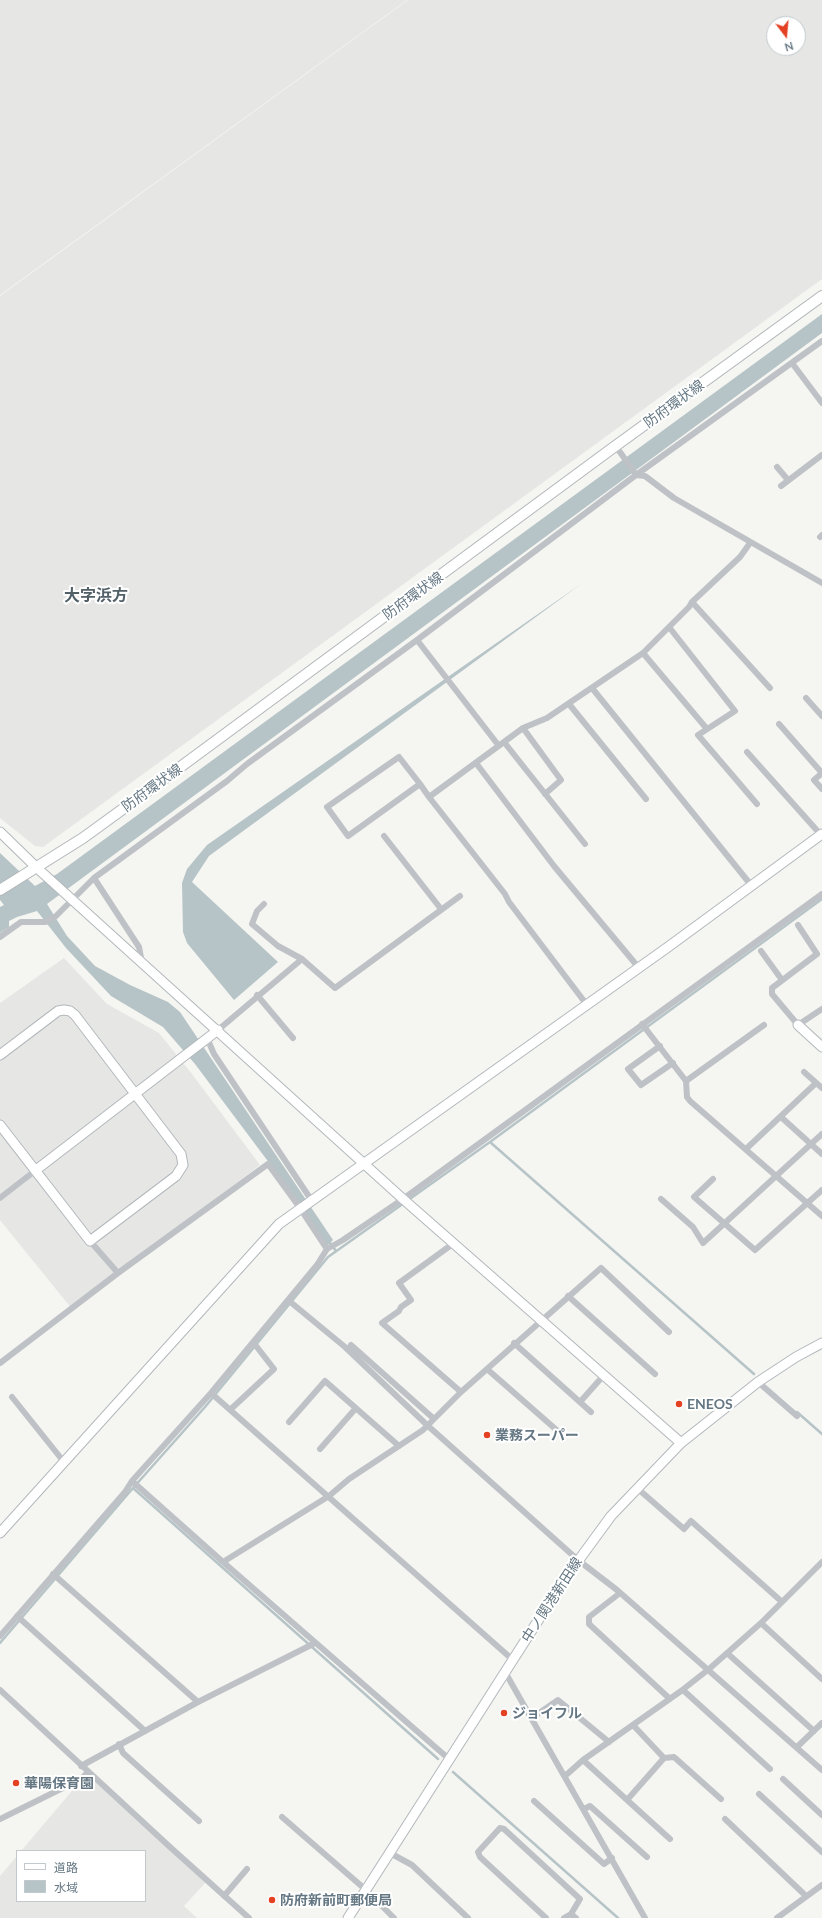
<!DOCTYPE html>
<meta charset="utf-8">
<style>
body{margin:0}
#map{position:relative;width:822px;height:1918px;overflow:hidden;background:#f5f5f1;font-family:Lato,"Noto Sans JP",sans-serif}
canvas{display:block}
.legend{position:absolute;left:16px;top:1850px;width:130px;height:52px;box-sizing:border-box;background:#fff;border:1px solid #c1c9cd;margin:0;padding:5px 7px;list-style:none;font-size:12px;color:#647783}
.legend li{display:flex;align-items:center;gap:8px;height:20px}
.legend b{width:20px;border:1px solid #c1c9cd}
.north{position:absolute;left:766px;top:16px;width:40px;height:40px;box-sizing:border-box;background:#fff;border:1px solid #c1c9cd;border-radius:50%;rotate:164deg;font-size:11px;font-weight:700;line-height:16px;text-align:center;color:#647783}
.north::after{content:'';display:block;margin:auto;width:14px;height:18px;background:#e44022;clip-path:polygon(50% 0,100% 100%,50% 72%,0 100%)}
</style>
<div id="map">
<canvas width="822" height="1918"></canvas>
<ul class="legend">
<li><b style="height:5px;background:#fff"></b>道路</li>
<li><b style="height:11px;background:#b6c4c7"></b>水域</li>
</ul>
<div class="north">N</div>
</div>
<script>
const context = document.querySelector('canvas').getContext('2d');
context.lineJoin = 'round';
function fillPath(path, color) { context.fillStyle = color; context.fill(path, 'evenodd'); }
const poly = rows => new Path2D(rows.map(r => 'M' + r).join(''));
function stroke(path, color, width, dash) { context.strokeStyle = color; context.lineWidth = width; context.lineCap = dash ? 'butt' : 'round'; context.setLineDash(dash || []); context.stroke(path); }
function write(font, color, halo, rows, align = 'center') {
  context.font = font + ' Lato,"Noto Sans JP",sans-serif'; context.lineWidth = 4; context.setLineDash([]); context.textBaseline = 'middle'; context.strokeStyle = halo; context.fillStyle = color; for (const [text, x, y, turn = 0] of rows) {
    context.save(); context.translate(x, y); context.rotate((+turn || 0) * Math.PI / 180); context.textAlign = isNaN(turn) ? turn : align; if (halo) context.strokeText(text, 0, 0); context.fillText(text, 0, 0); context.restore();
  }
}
const built = poly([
 [0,0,407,0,0,295],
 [408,0,822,0,822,279,43,847,35,846,0,818,0,296],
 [774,24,798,24,798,48,774,48],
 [64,958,107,1004,159,1033,192,1074,260,1165,72,1309,0,1220,0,1003],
 [88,1772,207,1881,184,1906,197,1918,0,1918,0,1876,17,1856,17,1901,145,1901,145,1851,21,1851]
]);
const water = poly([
 [822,314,822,333,47,904,67,936,95,966,130,985,168,1002,180,1012,333,1240,327,1246,267,1160,195,1064,163,1027,111,996,66,948,37,911,17,917,9,921,9,927,0,933,0,907,4,905,0,900,0,853,35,886,57,874],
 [581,584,209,856,192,882,278,962,234,1000,187,943,183,932,182,883,187,869,207,845]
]);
const stream = poly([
 [490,1142,754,1374],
 [330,1243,336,1251],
 [797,1412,822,1434],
 [133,1488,438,1759],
 [0,1643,133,1488,205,1407,328,1257,490,1142,822,899],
 [453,1772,618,1918]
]);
const street = poly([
 [792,363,822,403],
 [614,447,620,452,636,475,645,476,674,498,822,583],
 [777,467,788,480],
 [781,486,822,455],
 [820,537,822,535],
 [692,602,770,688],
 [669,627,735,711,698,735,757,804],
 [417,640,499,746],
 [643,653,707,729],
 [592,688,751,885],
 [806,698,822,716],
 [569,704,646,799],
 [779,724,822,773,814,780,822,789],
 [523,728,561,780,545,794],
 [504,742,585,844],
 [747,752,821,835],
 [476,763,554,866,639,968],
 [420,784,348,836,327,807,399,757,420,784,429,797,505,894,509,902,587,1005],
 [429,797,523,728,547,718,643,653,689,607,692,602,740,557,750,543],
 [384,836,441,909],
 [94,878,139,947,142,963],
 [264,904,257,911,252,924,278,946,302,959,335,988,460,896],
 [798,925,817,954,772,988,772,994,798,1025,822,1009],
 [0,937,21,922,46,922,56,916,94,878,227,781,247,764,417,640,636,475,822,341],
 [761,951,782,980],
 [257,995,293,1038],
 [642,1024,686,1081,687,1097,690,1101,822,1216],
 [218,1030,302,959],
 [207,1038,214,1054,312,1201],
 [660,1046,628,1069,641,1085,673,1063],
 [804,1072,822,1088],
 [686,1081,764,1025],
 [781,1117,822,1154],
 [746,1149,816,1083],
 [713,1179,694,1197,755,1250,822,1190],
 [0,1198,36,1170],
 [661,1199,693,1227,703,1243,822,1134],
 [90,1241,118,1273],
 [454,1243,399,1283,411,1300,401,1307,399,1311,382,1323,461,1392],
 [568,1296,655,1374],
 [288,1300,345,1347,427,1425,578,1560,617,1590,822,1770],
 [514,1343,591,1412],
 [351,1345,433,1418],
 [0,1363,118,1273,268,1164,300,1208,327,1249],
 [487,1369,560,1433],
 [758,1382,797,1416],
 [211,1393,513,1660],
 [12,1397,64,1462],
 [580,1402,604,1375],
 [231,1409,274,1369,253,1342],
 [289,1422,325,1381,399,1446],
 [320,1449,356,1408],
 [132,1481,223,1562,449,1759],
 [637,1488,684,1529,691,1521,781,1601],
 [223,1562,329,1496,349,1479,423,1430,461,1392,601,1268,669,1332],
 [53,1574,198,1702],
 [620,1593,589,1617,589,1624,670,1699],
 [17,1616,144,1730],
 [761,1623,822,1679],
 [0,1636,125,1492,132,1481,211,1393,317,1265,327,1249,343,1240,403,1199,822,894],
 [727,1653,814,1731],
 [505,1672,645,1918],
 [0,1690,170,1847,249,1918],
 [683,1690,770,1769],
 [532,1718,558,1700,609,1742],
 [633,1725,664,1758,674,1757,721,1799],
 [119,1744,123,1753,199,1821],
 [797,1747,822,1723],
 [583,1760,670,1839],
 [81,1766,198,1702,315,1643],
 [565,1776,583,1760,681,1691,709,1669,761,1623,822,1562],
 [783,1779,822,1815],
 [759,1794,822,1852],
 [627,1800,664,1758],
 [534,1801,604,1864,612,1858],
 [584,1809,590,1806,647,1857],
 [282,1817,366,1890,394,1918],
 [0,1819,81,1779,88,1772],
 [725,1819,806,1896],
 [390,1853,412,1865,468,1918],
 [224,1896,247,1869],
 [546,1918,480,1857,478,1852,500,1828,504,1829,580,1899,571,1914],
 [564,1918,571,1914,576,1918],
 [777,1918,822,1885]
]);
const secondary = poly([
 [0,832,36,867,403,1199,681,1443],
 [798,1025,822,1047],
 [0,1055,58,1011,64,1010,70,1011,75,1015,181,1154,183,1165,176,1176,90,1241,0,1125],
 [36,1170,218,1030],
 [0,1533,279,1224,668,947,822,834],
 [348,1918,562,1583,611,1516,681,1443,758,1382,796,1357,822,1343]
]);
const primary = poly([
 [0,890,83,838,160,782,614,447,822,296]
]);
const markers = [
 [679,1404,4,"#e44022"],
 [487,1435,4,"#e44022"],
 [504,1713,4,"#e44022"],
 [16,1783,4,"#e44022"],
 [272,1900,4,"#e44022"]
];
const streetNames = [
 ["防府環状線",674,404,-36],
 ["防府環状線",413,596,-36],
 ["防府環状線",152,788,-36],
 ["中ノ関港新田線",552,1600,-57]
];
const poiNames = [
 ["ENEOS",687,1404],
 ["業務スーパー",495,1435],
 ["ジョイフル",512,1713],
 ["華陽保育園",24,1783],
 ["防府新前町郵便局",280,1900]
];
const quarterNames = [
 ["大字浜方",96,596]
];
fillPath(built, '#e6e6e5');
fillPath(water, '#b6c4c7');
stroke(stream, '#b6c4c7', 2.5);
stroke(secondary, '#b2b8bc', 11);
stroke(primary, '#b1b6ba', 12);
stroke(street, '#bec2c6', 6);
stroke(secondary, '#fff', 9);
stroke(primary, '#fff', 10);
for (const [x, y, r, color] of markers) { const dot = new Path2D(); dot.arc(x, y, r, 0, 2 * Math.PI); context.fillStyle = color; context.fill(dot); stroke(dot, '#fff', 1.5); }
write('14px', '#647783', '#fff', streetNames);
write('bold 14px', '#647783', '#fff', poiNames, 'left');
write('bold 16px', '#526068', '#fff', quarterNames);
</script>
